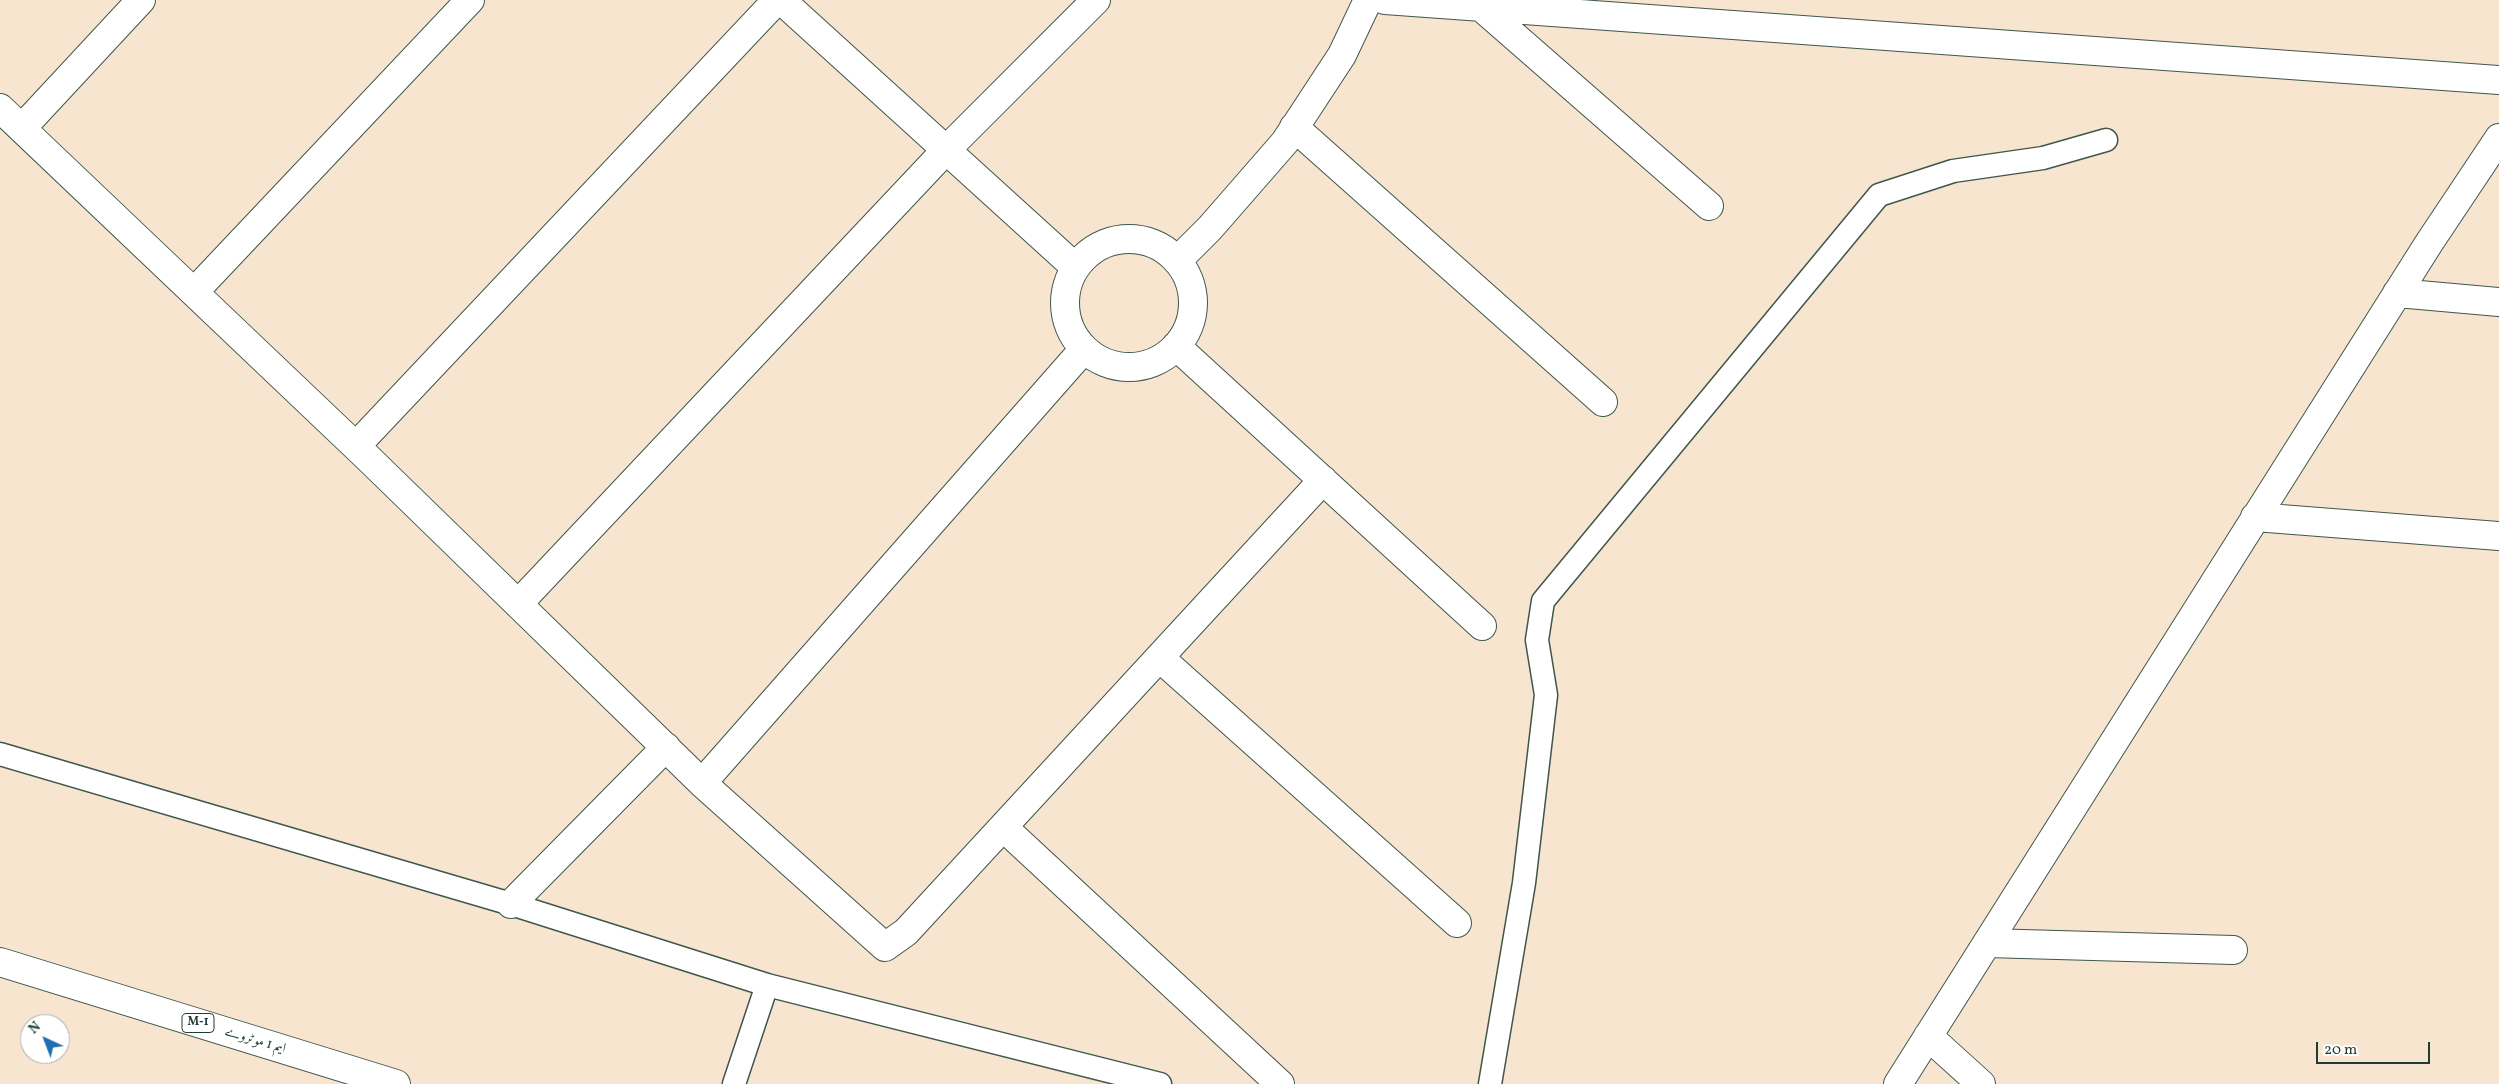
<!DOCTYPE html>
<meta charset="utf-8">
<style>
body{margin:0}
#map{position:relative;width:2499px;height:1084px;overflow:hidden;background:#f7e5cf;font-family:Vollkorn,serif}
canvas{display:block}
.north{position:absolute;left:20px;top:1014px;width:50px;height:50px;box-sizing:border-box;background:#fff;border:1px solid #a5b1ae;border-radius:50%;rotate:317deg;font-size:14px;font-weight:700;line-height:20px;text-align:center;color:#1f3d34}
.north::after{content:'';display:block;margin:auto;width:18px;height:22px;background:#1f6fb2;clip-path:polygon(50% 0,100% 100%,50% 72%,0 100%)}
.scale{position:absolute;left:2316px;top:1042px;width:114px;height:22px;box-sizing:border-box;border:2px solid #1f3d34;border-top:0;padding-left:6px;font-size:15px;line-height:18px;white-space:nowrap;color:#1f3d34;-webkit-text-stroke:4px #fff;paint-order:stroke}
</style>
<div id="map">
<canvas width="2499" height="1084"></canvas>
<div class="north">N</div>
<div class="scale">20 m</div>
</div>
<script>
const context = document.querySelector('canvas').getContext('2d');
context.lineJoin = 'round';
const poly = rows => new Path2D(rows.map(r => 'M' + r).join(''));
function stroke(path, color, width, dash) { context.strokeStyle = color; context.lineWidth = width; context.lineCap = dash ? 'butt' : 'round'; context.setLineDash(dash || []); context.stroke(path); }
function write(font, color, halo, rows, align = 'center') {
  context.font = font + ' Vollkorn,Amiri,serif'; context.lineWidth = 4; context.setLineDash([]); context.textBaseline = 'middle'; context.strokeStyle = halo; context.fillStyle = color; for (const [text, x, y, turn = 0] of rows) {
    context.save(); context.translate(x, y); context.rotate((+turn || 0) * Math.PI / 180); context.textAlign = isNaN(turn) ? turn : align; if (halo) context.strokeText(text, 0, 0); context.fillText(text, 0, 0); context.restore();
  }
}
const lane = poly([
 [0,754,511,904,767,985,1160,1084],
 [734,1084,767,985],
 [1490,1084,1524,883,1546,695,1537,640,1543,601,1879,195,1953,171,2043,158,2106,140]
]);
const street = poly([
 [781,0,1075,267],
 [1385,0,2499,80],
 [1481,7,1709,206],
 [0,108,367,457,702,783,885,947,906,932,1323,480],
 [1294,127,1603,402],
 [22,128,141,0],
 '1065 303a64 64 0 1 1 128 0a64 64 0 1 1-128 0Z',
 [1177,261,1210,228,1285,142,1342,55,1368,0],
 [194,292,470,0],
 [2397,293,2499,302],
 [1176,346,1482,626],
 [356,446,777,0],
 [2255,517,2499,536],
 [518,604,946,150,1096,0],
 [1160,658,1457,923],
 [702,783,1084,349],
 [1003,827,1280,1084],
 [511,904,666,747],
 [1987,943,2233,950],
 [1928,1036,1981,1084],
 [1898,1084,2429,243,2499,138]
]);
const highway = poly([
 [0,962,396,1084]
]);
const shields = [
 [198,1023,32]
];
const shieldNames = [
 ["M-1",198,1023]
];
const streetNames = [
 ["ایم 1 موٹروے",255,1041,17]
];
stroke(lane, '#3f564b', 25);
stroke(street, '#3f564b', 30);
stroke(highway, '#3f564b', 30);
stroke(lane, '#fff', 22);
stroke(street, '#fff', 28);
stroke(highway, '#fff', 28);
for (const [x, y, w] of shields) { const box = new Path2D(); box.roundRect(x - w / 2, y - 9.5, w, 19, 4); context.fillStyle = '#fff'; context.fill(box); stroke(box, '#1f3d34', 1); }
write('bold 12px', '#1f3d34', null, shieldNames);
write('14px', '#1f3d34', '#fff', streetNames);
</script>
